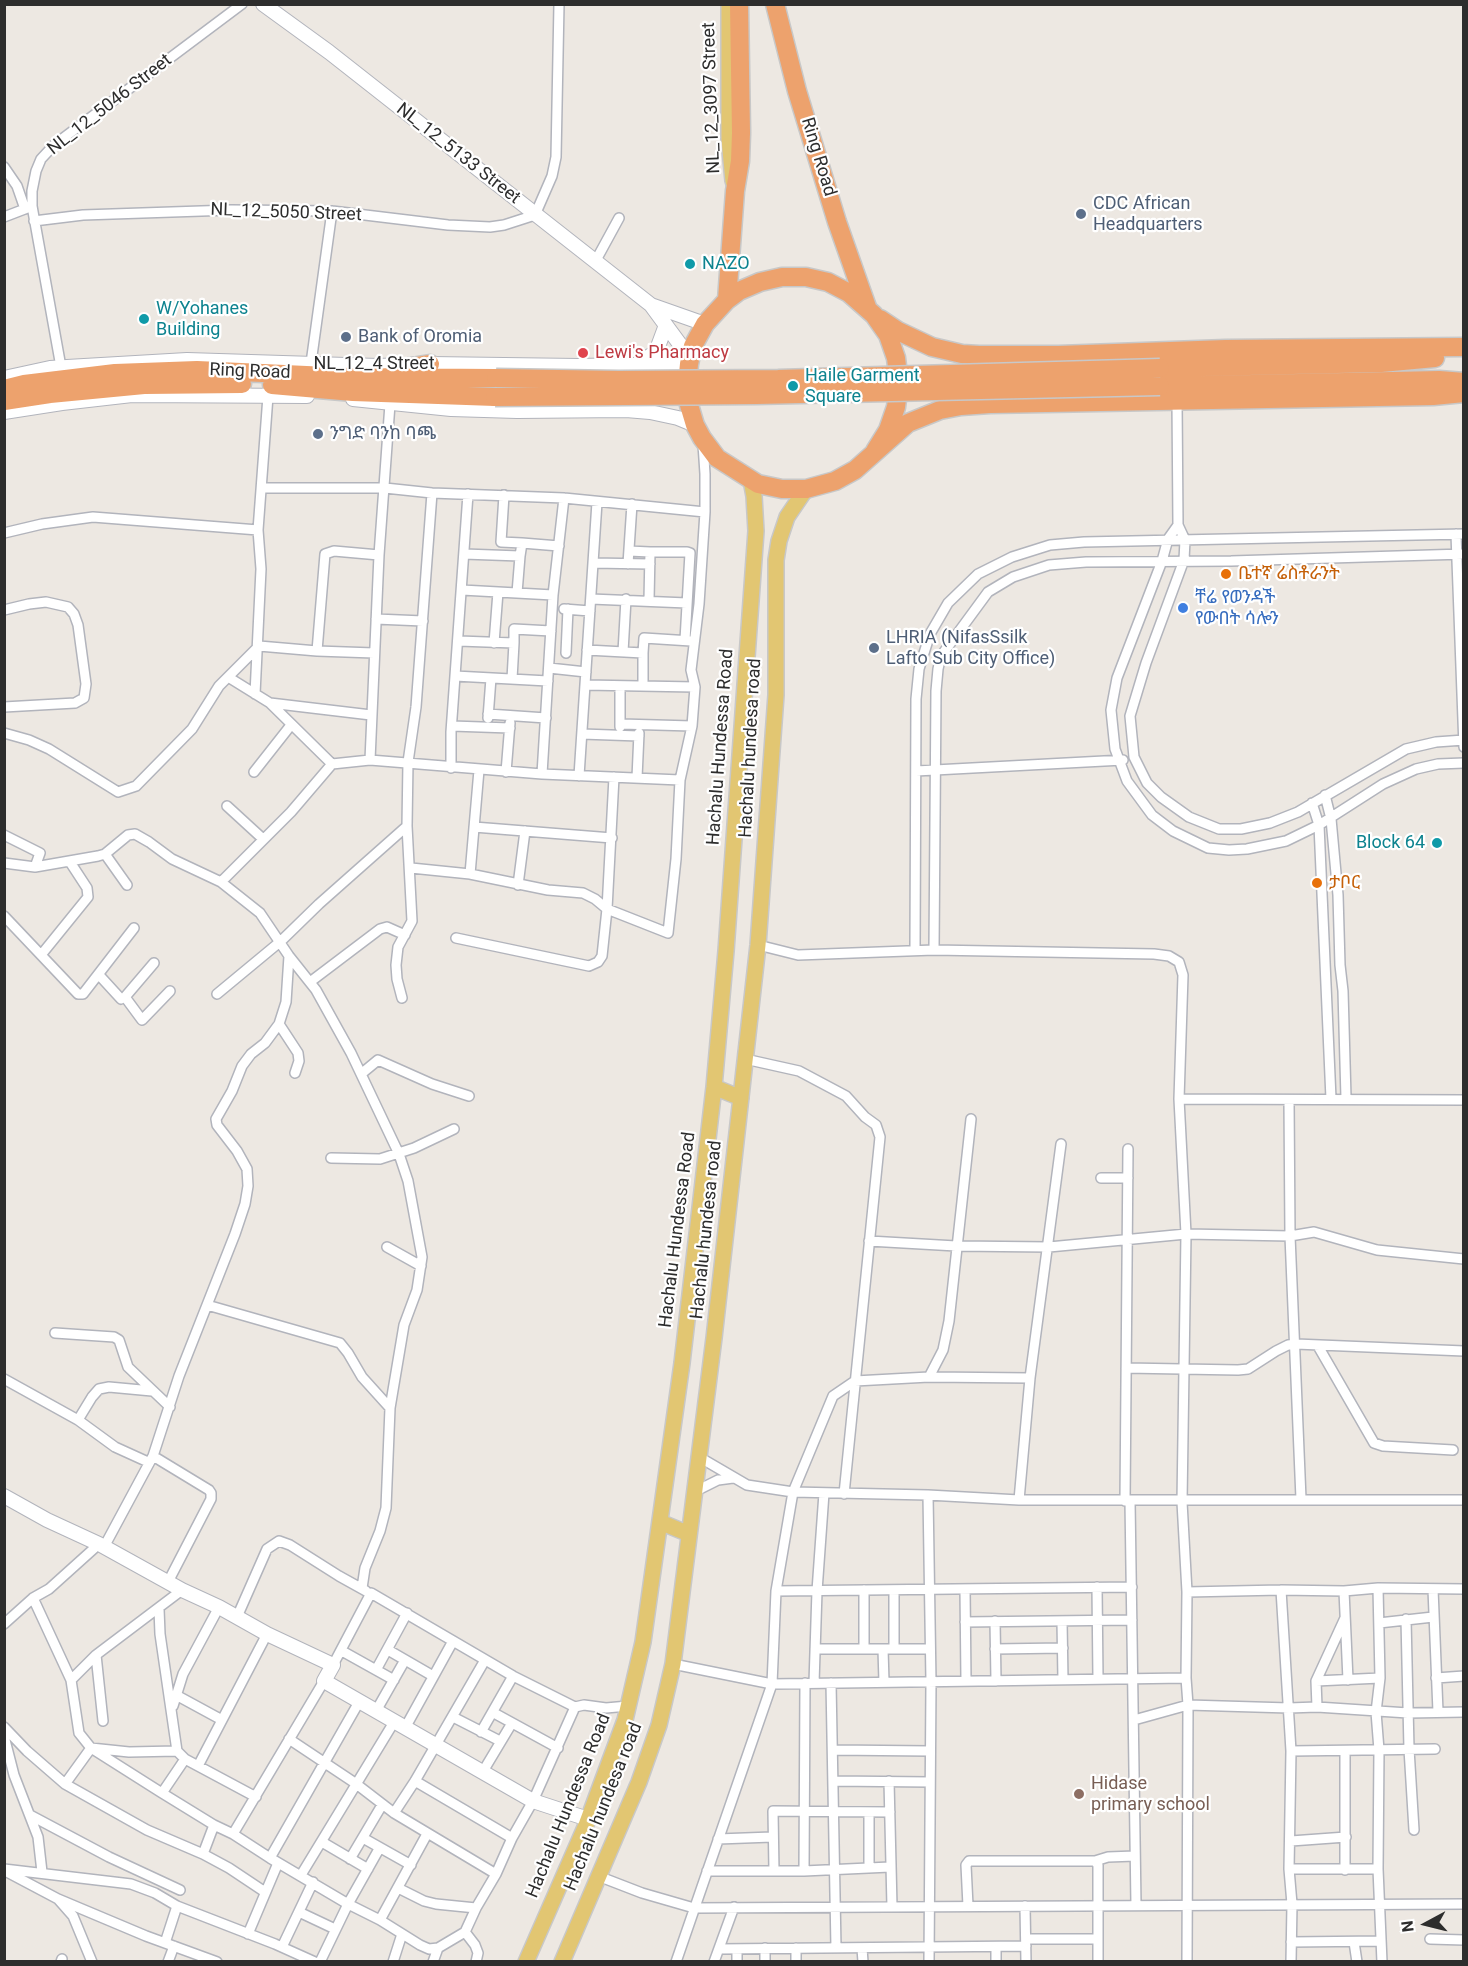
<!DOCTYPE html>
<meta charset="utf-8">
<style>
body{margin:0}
#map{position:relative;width:1468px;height:1966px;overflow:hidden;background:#ede8e2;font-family:Roboto,sans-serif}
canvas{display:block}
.frame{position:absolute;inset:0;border:6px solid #2d2d2d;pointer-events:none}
.north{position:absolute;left:1396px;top:1894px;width:60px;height:60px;-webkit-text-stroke:4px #fff;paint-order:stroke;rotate:263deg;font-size:16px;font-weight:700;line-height:24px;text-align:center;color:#2d2d2d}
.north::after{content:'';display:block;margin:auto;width:21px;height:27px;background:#2d2d2d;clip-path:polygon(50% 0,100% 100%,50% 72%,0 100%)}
</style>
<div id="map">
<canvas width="1468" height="1966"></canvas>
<div class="frame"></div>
<div class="north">N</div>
</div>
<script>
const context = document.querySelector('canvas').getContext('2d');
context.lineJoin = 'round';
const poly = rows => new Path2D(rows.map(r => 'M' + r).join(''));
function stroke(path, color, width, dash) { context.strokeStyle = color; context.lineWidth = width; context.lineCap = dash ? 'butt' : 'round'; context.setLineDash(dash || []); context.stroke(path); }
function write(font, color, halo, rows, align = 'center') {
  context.font = font + ' Roboto,"Noto Sans Ethiopic",sans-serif'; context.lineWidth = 4.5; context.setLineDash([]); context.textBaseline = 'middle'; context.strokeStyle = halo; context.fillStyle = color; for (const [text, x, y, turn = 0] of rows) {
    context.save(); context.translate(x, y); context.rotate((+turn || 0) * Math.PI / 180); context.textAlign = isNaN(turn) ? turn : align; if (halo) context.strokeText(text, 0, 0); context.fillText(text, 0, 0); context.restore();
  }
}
const street = poly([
 [4,167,17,186,25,209],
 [4,217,30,207],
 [34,221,83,215,231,210,332,211,448,225,490,227,504,225,535,215,552,176,556,157,559,4],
 [595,262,619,218],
 [311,363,332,211],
 [61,367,32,206,32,191,36,171,41,159,54,145,242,4],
 [1177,401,1178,525,1185,540,1184,560,1146,663,1130,716,1134,757,1147,783,1161,797,1189,817,1219,829,1241,829,1270,823,1298,812,1406,749,1436,742,1464,740],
 [390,404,379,555,370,760,542,774,680,780],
 [262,488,385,488,432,493,564,498,705,512],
 [504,495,501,542,522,543],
 [1178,525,1168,539,1162,561,1117,678,1111,710,1115,749,1127,781,1152,815,1173,831,1208,848,1229,850,1247,849,1286,841,1319,825,1383,784,1416,769,1438,764,1464,763],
 [4,533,42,524,93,517,258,530,268,396],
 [1456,534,1464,747],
 [629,551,650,552],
 [464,554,520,556,522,543,559,546],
 [593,563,650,564],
 [628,564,632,504],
 [462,590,553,595],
 [517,593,520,556],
 [591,599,687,603],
 [649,600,650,552,687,552,690,553,685,640],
 [564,609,590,611],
 [4,610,29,604,46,602,68,607,74,614,78,625,86,684,84,698,75,703,4,707],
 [376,619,423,621],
 [459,641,514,643,514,629,551,631],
 [494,643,498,592],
 [587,650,643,653,644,638,691,641],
 [317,651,374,653],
 [623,652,626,599],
 [566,653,568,609],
 [549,668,586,672],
 [455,676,548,681],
 [228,677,270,703,332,764,370,760],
 [512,679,514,643],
 [585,685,695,687],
 [643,686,643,653],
 [255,694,261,569,258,530],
 [270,703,371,715],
 [488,714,546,718],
 [488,718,491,678],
 [621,724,692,726],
 [452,726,510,728],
 [620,727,620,686],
 [4,733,29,740,49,749,118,792,136,786,192,729,219,686,259,646,317,651,325,554,334,551,379,555],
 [582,734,639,736],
 [451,768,451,732,468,494],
 [916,771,1123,760],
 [254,772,291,725],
 [506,772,510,723],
 [542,774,553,595,564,498],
 [579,776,597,502],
 [637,778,639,733],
 [1325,795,1331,819,1338,895,1340,965,1343,991,1346,1098],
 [1312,803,1319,825,1331,1099],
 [227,806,263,839],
 [474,827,612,838],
 [4,835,40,853,35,867],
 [105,854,127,885],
 [4,863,35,867,98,856,105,854,128,835,135,834,149,842,172,859,221,882,260,913,289,956,316,990,351,1053,399,1154,408,1181,422,1257,417,1290,404,1325,390,1408,386,1508,380,1531,365,1568,362,1588],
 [411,868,470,874,548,890,583,893,595,899,607,909,668,933,676,859,680,780,692,726,695,687,691,670,699,604,705,512,705,474,703,444],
 [470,874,479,770],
 [221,882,291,812,332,764],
 [518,885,525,831],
 [4,916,78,994,83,994,134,928],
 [456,938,589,966,598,962,602,956,607,909,614,777],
 [758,945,798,955,934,950,1154,954,1169,956,1179,962,1183,975,1179,1099,1186,1234,1182,1502,1187,1592,1186,1678,1188,1705,1187,1962],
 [915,950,916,699,919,669,930,634,948,603,978,574,1012,557,1050,545,1084,542,1464,534],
 [934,950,936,691,938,669,941,656,988,592,1013,577,1049,565,1086,562,1231,561,1464,554],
 [41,955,88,897,87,888,70,862],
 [99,975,121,999,125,997,154,963],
 [310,982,380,929,387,927,405,935],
 [217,994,281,941,319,904,407,826],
 [125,997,142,1020,170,991],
 [402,998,397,979,396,965,398,947,412,921,407,826,408,762,416,707,432,493],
 [279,1024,298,1053,299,1061,295,1073],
 [745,1059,799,1071,846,1096,865,1117,876,1125,880,1137,844,1494],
 [361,1074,378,1060,432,1084,469,1096],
 [1179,1099,1464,1100],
 [1289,1100,1290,1236,1301,1499],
 [331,1158,380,1159,414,1148,454,1129],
 [1101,1178,1128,1178],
 [869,1241,956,1246,1049,1247,1186,1234,1290,1236,1314,1232,1377,1250,1464,1259],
 [387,1247,421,1266],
 [207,1305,340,1343,348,1353,362,1377,390,1408],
 [55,1333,114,1337,119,1340,128,1367,170,1407],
 [1318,1346,1374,1443,1383,1446,1453,1450],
 [1126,1368,1238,1370,1248,1369,1276,1351,1288,1345,1296,1344,1464,1351],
 [929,1377,943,1350,949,1321,971,1119],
 [4,1379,78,1420],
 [153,1456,209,1490,211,1493,211,1499,168,1582],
 [699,1457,747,1485,793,1492,928,1495,1019,1500,1464,1500],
 [148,1462,115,1447,78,1420,92,1397,99,1389,109,1387,152,1391],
 [694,1492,718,1480,733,1478],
 [928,1495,931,1682,929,1962],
 [1019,1500,1030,1378,1061,1144],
 [1125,1501,1128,1149],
 [1130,1501,1136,1905],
 [104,1547,153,1456,179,1376,235,1234,245,1204,248,1186,247,1169,237,1151,217,1125,216,1119,232,1091,242,1066,251,1054,265,1043,279,1024,286,1002,289,956],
 [1097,1587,1098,1679],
 [1378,1588,1380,1678,1376,1712,1379,1750,1378,1869,1382,1962],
 [965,1589,966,1681],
 [1433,1589,1438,1712],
 [864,1590,864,1649],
 [894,1590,894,1649],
 [1281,1590,1291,1751,1289,1869,1292,1904,1291,1962],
 [776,1591,1132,1587],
 [1344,1591,1348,1680],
 [1187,1592,1281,1590,1344,1591,1378,1588,1464,1589],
 [33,1598,71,1680,79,1733,91,1748,129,1752,177,1751],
 [159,1609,160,1634,177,1751,185,1759,256,1797],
 [237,1617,267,1549,279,1541,290,1545,339,1576,366,1591],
 [1406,1619,1409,1749,1414,1830],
 [995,1621,996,1681],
 [1062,1621,1063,1680],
 [965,1622,1132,1620],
 [1379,1623,1433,1617],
 [4,1624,33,1598,49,1589,99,1544],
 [815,1649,930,1649],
 [883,1649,884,1682],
 [995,1649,1063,1648],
 [388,1650,433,1676],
 [342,1651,394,1680],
 [96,1655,103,1721],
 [673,1664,772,1684,1186,1678],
 [333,1665,371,1593,513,1676,575,1707,584,1705,606,1708,628,1706],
 [376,1670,407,1613],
 [1436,1678,1464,1676],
 [71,1680,96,1655,182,1590],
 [324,1681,233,1834,270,1858,348,1904,380,1920,420,1945,429,1949,438,1948,465,1932],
 [1316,1681,1380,1678],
 [814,1683,817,1591,824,1493],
 [831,1683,836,1948],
 [176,1695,222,1720],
 [173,1706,183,1674,219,1607],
 [1317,1707,1316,1681,1345,1618],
 [376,1711,405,1660],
 [494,1713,558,1748],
 [453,1717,500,1741],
 [1134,1720,1188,1705,1289,1708,1317,1707,1408,1713,1464,1712],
 [4,1727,27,1751,65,1784,147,1830,203,1854,229,1868,265,1892],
 [405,1728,453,1641],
 [481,1732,513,1676],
 [4,1736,14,1775,38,1837,42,1872],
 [289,1739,355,1783,394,1813,496,1874],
 [833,1750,930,1751],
 [1291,1751,1435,1749],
 [1345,1751,1345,1870],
 [185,1759,162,1793,214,1825,233,1834],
 [198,1766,267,1634],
 [482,1773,512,1723],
 [415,1781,512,1838],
 [833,1781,930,1782],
 [889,1781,892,1907],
 [65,1784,91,1748,162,1793],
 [869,1812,869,1868],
 [394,1813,415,1781,485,1660],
 [30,1815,109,1857,180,1890],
 [363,1838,411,1865],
 [718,1839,772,1837],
 [1291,1841,1346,1837],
 [322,1842,368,1869],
 [203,1854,214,1825],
 [270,1858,359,1702],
 [350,1859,382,1805],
 [1095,1861,1108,1857,1135,1856],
 [4,1869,131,1884,155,1893,177,1906,275,1944,315,1962],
 [1289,1869,1378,1869],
 [707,1871,804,1871,890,1867],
 [774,1871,773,1811,890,1812],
 [804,1871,805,1683],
 [7,1872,58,1899,73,1916,92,1962],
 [301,1875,394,1722],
 [598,1876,642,1893,694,1908,1464,1904],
 [398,1888,424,1901,436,1904,476,1908],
 [58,1899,146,1936,217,1962],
 [968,1906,966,1865,969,1861,1095,1861,1098,1865,1098,1962],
 [1025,1906,1026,1962],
 [299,1912,335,1929],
 [380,1920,427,1834],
 [248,1934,278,1863],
 [1026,1939,1098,1939],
 [1430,1939,1464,1940],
 [1291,1942,1381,1941],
 [1354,1942,1357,1962],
 [165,1943,177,1906],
 [282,1947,313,1882],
 [765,1948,765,1962],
 [796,1948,796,1962],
 [862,1948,863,1962],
 [719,1949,1026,1946],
 [737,1949,737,1962],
 [61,1962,62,1959],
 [168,1962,174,1946],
 [320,1962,348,1904,379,1849],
 [393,1962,402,1934],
 [433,1962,438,1948],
 [476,1962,478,1953,475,1945,465,1932,476,1908,496,1874,512,1838,533,1801,575,1707],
 [676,1962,772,1684,776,1591,793,1492,833,1396,855,1381,929,1377,1030,1378],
 [714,1962,734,1907],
 [996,1962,996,1947]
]);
const secondary = poly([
 [263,4,329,52,651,305,690,358],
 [651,305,705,324],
 [639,363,656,352,666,325],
 [4,378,50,368,187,360,378,366,430,364,578,366,689,364],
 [353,399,451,409,517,411,626,410,650,412,678,418,695,425],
 [4,412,62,403,132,395,307,396],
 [4,1496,47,1520,99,1544,182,1590,219,1607,267,1634,333,1665,324,1681,533,1801,588,1819]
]);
const primary = poly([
 [729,4,729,139,733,181],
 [714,1087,741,1098],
 [660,1522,689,1534],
 [526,1962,586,1825,625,1720,643,1642,682,1363,714,1087,726,951,756,531,754,496,751,480],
 [562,1962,639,1782,659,1725,673,1664,714,1338,758,945,776,695,776,560,779,541,787,517,806,489]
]);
const highway = poly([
 [775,4,797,91,837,222,867,307],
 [727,300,735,191,740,161,741,133,739,4],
 [880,319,898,331,932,347,962,354,979,355,1059,355,1226,349,1464,347],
 [1160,368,1381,363,1435,358],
 [399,369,430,364],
 [272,385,353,392,495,397],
 [1160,386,1439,380,1464,382],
 [4,389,24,384,115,373,197,370,350,377,496,378],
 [4,401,50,394,144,385,242,384],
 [875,451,888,430,896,407,899,383,896,358,888,335,874,315,849,293,828,282,806,277,782,277,760,282,739,291,727,300,705,324,693,346,689,364,687,384,689,405,695,425,702,438,717,458,758,484,782,489,806,489,835,481,855,470,908,423,940,410,961,406,990,404,1433,396,1464,393]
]);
const highwayBridge = poly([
 [496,378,619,380,778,379,1160,368],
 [495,397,756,395,1160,386]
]);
const markers = [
 [1081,214,6,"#5c6f8a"],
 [690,264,6,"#0f9aa8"],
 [144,319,6,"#0f9aa8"],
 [346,337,6,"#5c6f8a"],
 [583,353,6,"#e0444e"],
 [793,386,6,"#0f9aa8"],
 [318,434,6,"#5c6f8a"],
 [1226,574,6,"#e8710a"],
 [1183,608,6,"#3f7fe0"],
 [874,648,6,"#5c6f8a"],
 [1437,843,6,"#0f9aa8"],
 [1317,883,6,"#e8710a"],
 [1079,1794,6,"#8d6e63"]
];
const streetNames = [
 ["NL_12_3097 Street",712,98,-92],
 ["NL_12_5046 Street",110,105,-38],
 ["NL_12_5133 Street",458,154,38],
 ["Ring Road",818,157,73],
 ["NL_12_5050 Street",286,213,2],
 ["NL_12_4 Street",374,364],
 ["Ring Road",250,372,2],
 ["Hachalu Hundessa Road",721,747,-86],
 ["Hachalu hundesa road",751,748,-87],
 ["Hachalu Hundessa Road",678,1230,-83],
 ["Hachalu hundesa road",707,1230,-84],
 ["Hachalu Hundessa Road",569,1806,-68],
 ["Hachalu hundesa road",604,1807,-68]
];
const serviceNames = [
 ["CDC African",1093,204],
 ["Headquarters",1093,225],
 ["Bank of Oromia",358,337],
 ["ንግድ ባንከ ባጫ",330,434],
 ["LHRIA (NifasSsilk",886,638],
 ["Lafto Sub City Office)",886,659]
];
const cultureNames = [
 ["NAZO",702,264],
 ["W/Yohanes",156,309],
 ["Building",156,330],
 ["Haile Garment",805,376],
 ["Square",805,397],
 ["Block 64",1425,843,"right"]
];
const healthNames = [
 ["Lewi's Pharmacy",595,353]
];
const foodNames = [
 ["ቤተኛ ሬስቶራንት",1238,574],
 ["ታቦር",1329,883]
];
const shopNames = [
 ["ቸሬ የወንዳች",1195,598],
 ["የውበት ሳሎን",1195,619]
];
const educationNames = [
 ["Hidase",1091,1784],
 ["primary school",1091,1805]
];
stroke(street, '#b2b4bc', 12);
stroke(secondary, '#b2b4bc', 16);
stroke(primary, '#c8c8c8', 18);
stroke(highway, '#c8c8c8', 21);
stroke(street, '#fff', 9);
stroke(secondary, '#fff', 14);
stroke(primary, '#e2c672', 15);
stroke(highway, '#eda26d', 18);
stroke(highwayBridge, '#c8c8c8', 21, []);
stroke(highwayBridge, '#eda26d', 18);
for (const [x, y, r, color] of markers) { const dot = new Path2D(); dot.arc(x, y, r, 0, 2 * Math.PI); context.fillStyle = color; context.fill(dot); stroke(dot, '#fff', 2); }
write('18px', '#2d2d2d', '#fff', streetNames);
write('18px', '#4e5e75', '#fff', serviceNames, 'left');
write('18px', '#0d838f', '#fff', cultureNames, 'left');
write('18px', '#be3a42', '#fff', healthNames, 'left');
write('18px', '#c56008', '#fff', foodNames, 'left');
write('18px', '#366cbe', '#fff', shopNames, 'left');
write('18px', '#785e54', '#fff', educationNames, 'left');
</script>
